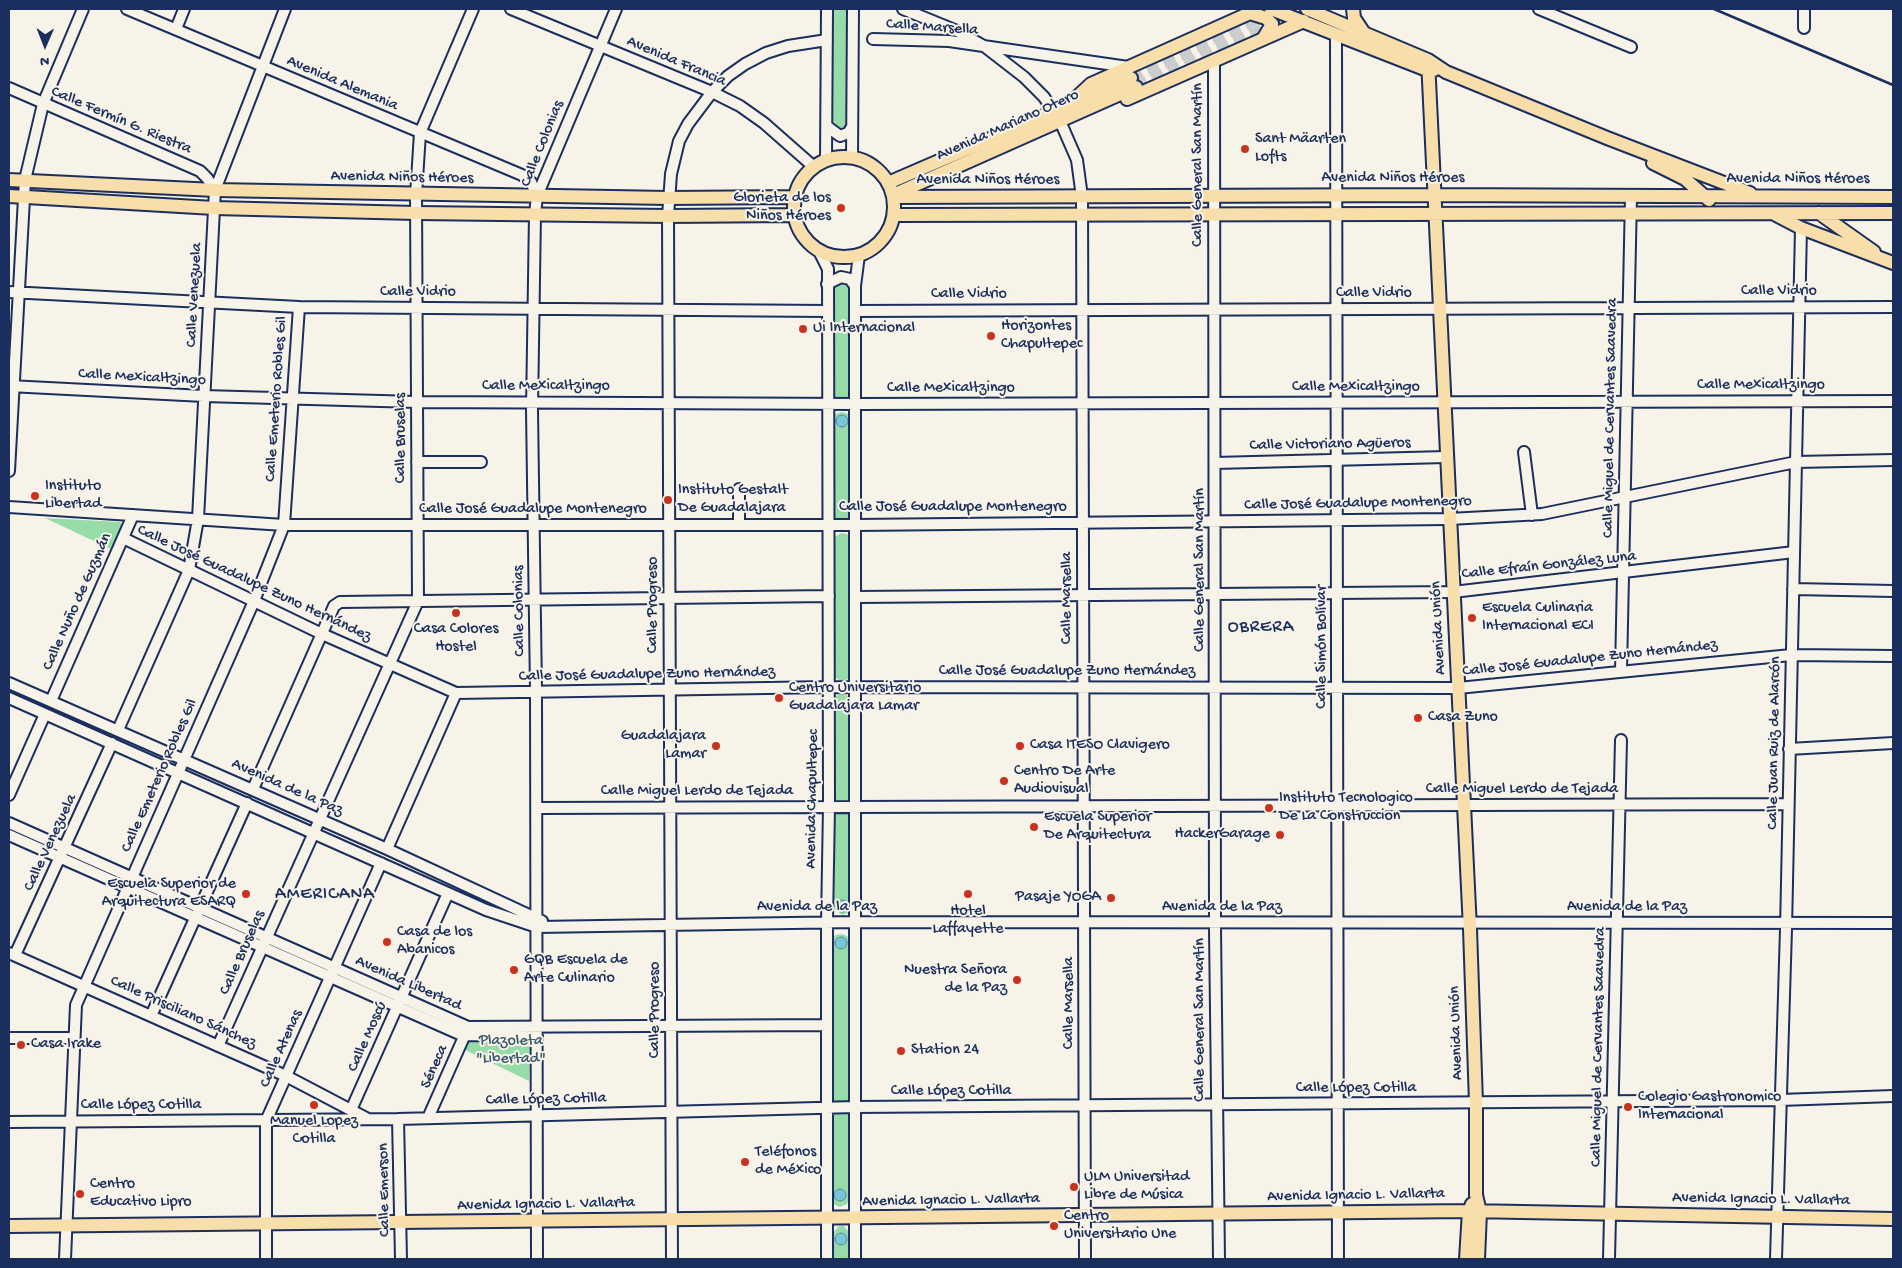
<!DOCTYPE html>
<meta charset="utf-8">
<style>
body{margin:0}
#map{position:relative;width:1902px;height:1268px;overflow:hidden;background:#f7f3e8;font-family:"Gochi Hand",sans-serif}
canvas{display:block}
.frame{position:absolute;inset:0;border:10px solid #1b2f5e;pointer-events:none}
.north{position:absolute;left:20px;top:20px;width:50px;height:50px;-webkit-text-stroke:4px #f7f3e8;paint-order:stroke;rotate:181deg;font-size:14px;font-weight:700;line-height:20px;text-align:center;color:#1b2f5e}
.north::after{content:'';display:block;margin:auto;width:18px;height:22px;background:#1b2f5e;clip-path:polygon(50% 0,100% 100%,50% 72%,0 100%)}
</style>
<div id="map">
<canvas width="1902" height="1268"></canvas>
<div class="frame"></div>
<div class="north">N</div>
</div>
<script>
const context = document.querySelector('canvas').getContext('2d');
context.lineJoin = 'round';
function fillPath(path, color) { context.fillStyle = color; context.fill(path, 'evenodd'); }
const poly = rows => new Path2D(rows.map(r => 'M' + r).join(''));
function stroke(path, color, width, dash) { context.strokeStyle = color; context.lineWidth = width; context.lineCap = dash ? 'butt' : 'round'; context.setLineDash(dash || []); context.stroke(path); }
function write(font, color, halo, rows, align = 'center') {
  context.font = font + ' "Gochi Hand",sans-serif'; context.lineWidth = 4; context.setLineDash([]); context.textBaseline = 'middle'; context.strokeStyle = halo; context.fillStyle = color; for (const [text, x, y, turn = 0] of rows) {
    context.save(); context.translate(x, y); context.rotate((+turn || 0) * Math.PI / 180); context.textAlign = isNaN(turn) ? turn : align; if (halo) context.strokeText(text, 0, 0); context.fillText(text, 0, 0); context.restore();
  }
}
const green = poly([
 [833,9,848,9,848,127,843,133,833,126],
 [836,280,851,284,851,394,845,400,838,400,832,393,832,284],
 [842,412,848,414,851,419,851,516,847,520,836,520,833,515,832,419,836,414],
 [45,518,120,522,122,525,111,549],
 [841,533,847,534,851,539,851,677,842,682,833,676,832,539],
 [842,694,848,696,851,700,850,798,845,803,839,803,833,798,833,701,836,696],
 [840,811,847,812,851,816,851,908,848,913,842,915,833,908,833,819,835,814],
 [842,934,847,936,850,943,849,1200,847,1204,840,1207,833,1204,831,1200,832,940,835,935],
 [530,1033,529,1081,465,1050,471,1037],
 [839,1226,844,1226,848,1231,849,1259,833,1259,833,1233]
]);
const water = poly([
 '836 421a6 6 0 1 1 12 0a6 6 0 1 1-12 0Z',
 '836 906a6 6 0 1 1 12 0a6 6 0 1 1-12 0Z',
 '835 943a6 6 0 1 1 12 0a6 6 0 1 1-12 0Z',
 '834 1195a6 6 0 1 1 12 0a6 6 0 1 1-12 0Z',
 '835 1239a6 6 0 1 1 12 0a6 6 0 1 1-12 0Z'
]);
const majorTunnel = poly([
 [1131,78,1268,13],
 [1136,87,1307,9]
]);
const minor = poly([
 [127,9,522,175,531,182,537,196],
 [511,9,712,92,740,106,764,123,814,167],
 [903,9,957,31,984,46,1024,77,1044,97,1054,112],
 [1539,9,1631,47],
 [1804,28,1804,9],
 [176,29,184,9],
 [1336,35,1338,1259],
 [873,39,949,41,1128,67],
 [1214,61,1215,929,1219,1259],
 [9,88,200,171,207,178,215,190],
 [1060,121,1077,160,1082,197,1085,1259],
 [828,127,840,136,848,133,852,127],
 [852,158,853,9],
 [826,160,827,9],
 [819,251,828,269,829,806,827,923,827,1259],
 [827,284,841,277,850,279,855,286],
 [9,292,299,307,827,311],
 [855,311,1893,307],
 [9,386,204,396,416,402,856,404,1893,401],
 [1524,452,1532,515],
 [417,462,481,462],
 [1215,463,1446,457],
 [9,471,25,180,43,104,83,9],
 [9,507,284,525,856,525,1449,519,1542,514,1796,462,1893,460],
 [739,525,739,489],
 [123,538,322,634,456,693,829,687,1458,688,1791,655,1893,656],
 [1793,589,1893,591],
 [857,597,1453,592,1794,552],
 [1621,671,1631,196],
 [9,683,387,849,542,921],
 [9,698,486,910,537,927,855,922,1893,923],
 [51,701,133,515],
 [118,730,189,570,198,519,215,190,285,9],
 [1789,749,1893,743],
 [253,789,331,613,334,606,340,602,829,596],
 [9,795,45,714],
 [537,808,1788,804],
 [9,823,468,1027,826,1025],
 [9,835,464,1036],
 [387,849,456,693],
 [9,953,286,1076,366,1118],
 [15,955,112,743],
 [151,1016,247,803],
 [465,1035,537,1036],
 [9,1038,74,1038],
 [218,1046,418,601,416,195,420,133,473,9],
 [351,1110,448,893],
 [428,1118,467,1030],
 [398,1119,401,1259],
 [9,1122,398,1119,855,1107,1780,1100,1893,1096],
 [65,1259,76,1005,254,601,284,525,299,307],
 [266,1259,266,1121,381,863],
 [537,1259,536,691,532,410,535,214,537,196,616,9],
 [672,1259,668,216,671,174,679,141,688,124,712,92,728,76,745,64,766,53,788,46,827,40],
 [855,1259,855,286,859,255],
 [1609,1259,1621,740],
 [1776,1259,1786,929,1801,228]
]);
const major = poly([
 [1271,9,1427,70,1434,70],
 [1307,9,1428,60,1446,72,1607,138,1750,193],
 [1353,9,1354,18,1364,33],
 [1428,60,1470,929,1476,1103,1476,1195,1480,1212,1478,1259],
 [1076,98,1091,84,1250,13,1266,18,1272,24,1263,39],
 [1127,99,1304,21],
 '794 207a50 50 0 1 1 100 0a50 50 0 1 1-100 0Z',
 [1653,163,1685,179,1709,200],
 [9,180,215,190,668,198,795,197],
 [888,183,1131,78],
 [893,195,1136,87],
 [9,196,214,208,416,213,668,216,794,215],
 [894,197,1433,195,1893,197],
 [1819,213,1874,252],
 [894,215,1893,213],
 [1776,215,1801,228,1893,263],
 [9,1226,1469,1211,1893,1219],
 [1466,1259,1469,1211,1472,1204]
]);
const rail = poly([
 [1714,9,1893,85]
]);
const markers = [
 [1245,149,5,"#c8321e"],
 [841,208,5,"#c8321e"],
 [803,329,5,"#c8321e"],
 [991,336,5,"#c8321e"],
 [35,496,5,"#c8321e"],
 [668,500,5,"#c8321e"],
 [456,613,5,"#c8321e"],
 [1472,618,5,"#c8321e"],
 [779,698,5,"#c8321e"],
 [1418,718,5,"#c8321e"],
 [716,746,5,"#c8321e"],
 [1020,746,5,"#c8321e"],
 [1004,781,5,"#c8321e"],
 [1269,808,5,"#c8321e"],
 [1034,827,5,"#c8321e"],
 [1280,835,5,"#c8321e"],
 [246,894,5,"#c8321e"],
 [968,894,5,"#c8321e"],
 [1111,898,5,"#c8321e"],
 [387,942,5,"#c8321e"],
 [514,970,5,"#c8321e"],
 [1017,980,5,"#c8321e"],
 [21,1045,5,"#c8321e"],
 [901,1051,5,"#c8321e"],
 [314,1105,5,"#c8321e"],
 [1628,1107,5,"#c8321e"],
 [745,1162,5,"#c8321e"],
 [1074,1187,5,"#c8321e"],
 [80,1194,5,"#c8321e"],
 [1054,1226,5,"#c8321e"]
];
const streetNames = [
 ["Calle Marsella",932,28,4],
 ["Avenida Francia",676,62,23],
 ["Avenida Alemania",342,84,23],
 ["Calle Fermín G. Riestra",121,121,23],
 ["Avenida Mariano Otero",1008,126,-24],
 ["Calle Colonias",543,144,-68],
 ["Calle General San Martín",1199,165,-90],
 ["Avenida Niños Héroes",402,178,1],
 ["Avenida Niños Héroes",1393,179],
 ["Avenida Niños Héroes",1798,180],
 ["Avenida Niños Héroes",988,181],
 ["Calle Vidrio",1779,292],
 ["Calle Vidrio",418,293],
 ["Calle Vidrio",1374,294],
 ["Calle Venezuela",195,295,-87],
 ["Calle Vidrio",969,295],
 ["Calle Mexicaltzingo",142,378,3],
 ["Calle Mexicaltzingo",1761,386],
 ["Calle Mexicaltzingo",546,387],
 ["Calle Mexicaltzingo",1356,388],
 ["Calle Mexicaltzingo",951,389],
 ["Calle Emeterio Robles Gil",277,399,-86],
 ["Calle Miguel de Cervantes Saavedra",1611,418,-89],
 ["Calle Bruselas",402,438,-90],
 ["Calle Victoriano Agüeros",1330,445,-1],
 ["Calle José Guadalupe Montenegro",1358,504,-1],
 ["Calle José Guadalupe Montenegro",953,508],
 ["Calle José Guadalupe Montenegro",533,510],
 ["Calle Efraín González Luna",1549,566,-6],
 ["Calle General San Martín",1201,570,-90],
 ["Calle José Guadalupe Zuno Hernández",254,584,25],
 ["Calle Marsella",1068,598,-90],
 ["Calle Nuño de Guzmán",78,602,-66],
 ["Calle Progreso",654,605,-90],
 ["Calle Colonias",520,611,-91],
 ["Avenida Unión",1439,628,-93],
 ["Calle Simón Bolívar",1323,647,-90],
 ["Calle José Guadalupe Zuno Hernández",1590,659,-6],
 ["Calle José Guadalupe Zuno Hernández",1067,672],
 ["Calle José Guadalupe Zuno Hernández",647,675,-1],
 ["Calle Juan Ruiz de Alarcón",1775,743,-89],
 ["Calle Emeterio Robles Gil",160,776,-66],
 ["Avenida de la Paz",287,788,24],
 ["Calle Miguel Lerdo de Tejada",1522,790],
 ["Calle Miguel Lerdo de Tejada",697,792],
 ["Avenida Chapultepec",813,799,-89],
 ["Calle Venezuela",51,843,-65],
 ["Avenida de la Paz",817,908],
 ["Avenida de la Paz",1222,908],
 ["Avenida de la Paz",1627,908],
 ["Calle Bruselas",243,953,-66],
 ["Avenida Libertad",408,984,24],
 ["Calle Marsella",1070,1003,-90],
 ["Calle Progreso",656,1010,-90],
 ["Calle Prisciliano Sánchez",183,1013,24],
 ["Calle General San Martín",1201,1020,-90],
 ["Avenida Unión",1457,1033,-92],
 ["Calle Moscú",368,1037,-66],
 ["Calle Miguel de Cervantes Saavedra",1599,1047,-89],
 ["Calle Atenas",282,1049,-66],
 ["Séneca",435,1067,-66],
 ["Calle López Cotilla",1356,1089],
 ["Calle López Cotilla",951,1092],
 ["Calle López Cotilla",546,1100,-1],
 ["Calle López Cotilla",141,1106],
 ["Calle Emerson",385,1190,-91],
 ["Avenida Ignacio L. Vallarta",1356,1196,-1],
 ["Avenida Ignacio L. Vallarta",1761,1200,1],
 ["Avenida Ignacio L. Vallarta",951,1201,-1],
 ["Avenida Ignacio L. Vallarta",546,1205,-1]
];
const poiNames = [
 ["Sant Mäarten",1255,140],
 ["Lofts",1255,158],
 ["Glorieta de los",831,199,"right"],
 ["Niños Héroes",831,217,"right"],
 ["Horizontes",1001,327],
 ["Chapultepec",1001,345],
 ["Ui Internacional",813,329],
 ["Instituto",45,487],
 ["Libertad",45,505],
 ["Instituto Gestalt",678,491],
 ["De Guadalajara",678,509],
 ["Escuela Culinaria",1482,609],
 ["Internacional ECI",1482,627],
 ["Casa Colores",456,630,"center"],
 ["Hostel",456,648,"center"],
 ["Centro Universitario",789,689],
 ["Guadalajara Lamar",789,707],
 ["Casa Zuno",1428,718],
 ["Guadalajara",706,737,"right"],
 ["Lamar",706,755,"right"],
 ["Casa ITESO Clavigero",1030,746],
 ["Centro De Arte",1014,772],
 ["Audiovisual",1014,790],
 ["Instituto Tecnologico",1279,799],
 ["De La Construccion",1279,817],
 ["Escuela Superior",1044,818],
 ["De Arquitectura",1044,836],
 ["HackerGarage",1270,835,"right"],
 ["Escuela Superior de",236,885,"right"],
 ["Arquitectura ESARQ",236,903,"right"],
 ["Pasaje YOGA",1101,898,"right"],
 ["Hotel",968,912,"center"],
 ["Laffayette",968,930,"center"],
 ["Casa de los",397,933],
 ["Abanicos",397,951],
 ["GQB Escuela de",524,961],
 ["Arte Culinario",524,979],
 ["Nuestra Señora",1007,971,"right"],
 ["de la Paz",1007,989,"right"],
 ["Casa Irake",31,1045],
 ["Station 24",911,1051],
 ["Colegio Gastronomico",1638,1098],
 ["Internacional",1638,1116],
 ["Manuel Lopez",314,1122,"center"],
 ["Cotilla",314,1140,"center"],
 ["Teléfonos",755,1153],
 ["de México",755,1171],
 ["ULM Universitad",1084,1178],
 ["Libre de Música",1084,1196],
 ["Centro",90,1185],
 ["Educativo Lipro",90,1203],
 ["Centro",1064,1217],
 ["Universitario Une",1064,1235]
];
const parkNames = [
 ["Plazoleta",511,1042],
 ["\"Libertad\"",511,1060]
];
const neighbourhoodNames = [
 ["OBRERA",1261,628],
 ["AMERICANA",325,895]
];
fillPath(green, '#97dba8');
fillPath(water, '#78c6d6');
stroke(water, '#538aa6', 1);
stroke(majorTunnel, '#cbcccc', 12, [12, 6]);
stroke(minor, '#1b2f5e', 14);
stroke(major, '#1b2f5e', 16);
stroke(minor, '#f7f3e8', 10);
stroke(major, '#f8deab', 12);
stroke(rail, '#1b2f5e', 2.5);
for (const [x, y, r, color] of markers) { const dot = new Path2D(); dot.arc(x, y, r, 0, 2 * Math.PI); context.fillStyle = color; context.fill(dot); stroke(dot, '#f7f3e8', 2); }
write('16px', '#1b2f5e', '#f7f3e8', streetNames);
write('16px', '#1b2f5e', '#f7f3e8', poiNames, 'left');
write('16px', '#3a5a70', '#f7f3e8', parkNames);
context.letterSpacing = '1px';
write('18px', '#1b2f5e', '#f7f3e8', neighbourhoodNames);
context.letterSpacing = '0px';
</script>
